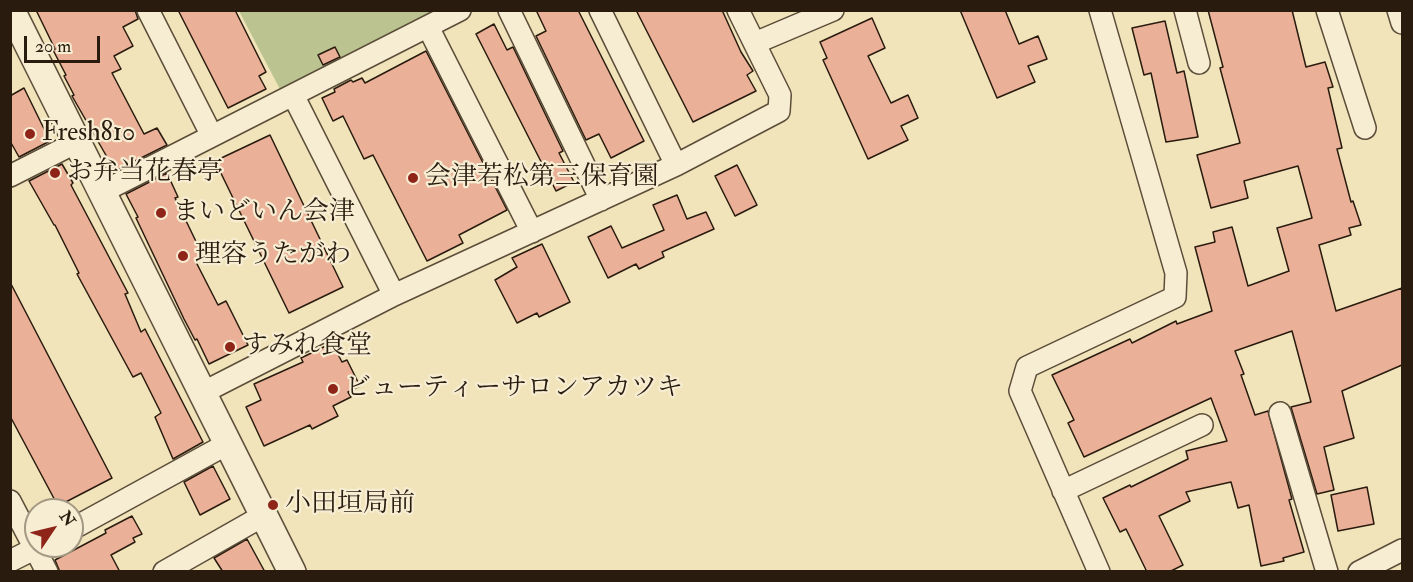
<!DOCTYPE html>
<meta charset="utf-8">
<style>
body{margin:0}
#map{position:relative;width:1413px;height:582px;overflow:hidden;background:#f1e4bb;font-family:"IM FELL Double Pica",serif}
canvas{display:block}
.frame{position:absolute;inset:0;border:12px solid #291b0e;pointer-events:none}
.north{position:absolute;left:24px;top:498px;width:60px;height:60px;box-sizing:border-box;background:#f6edd3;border:2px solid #a49984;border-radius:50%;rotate:55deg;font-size:16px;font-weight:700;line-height:24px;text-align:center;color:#291b0e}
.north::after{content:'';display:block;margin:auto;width:21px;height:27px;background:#8f2418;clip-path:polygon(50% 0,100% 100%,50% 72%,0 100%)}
.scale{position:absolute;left:24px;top:36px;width:76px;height:27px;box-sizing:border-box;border:3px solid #291b0e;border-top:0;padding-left:8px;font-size:18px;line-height:21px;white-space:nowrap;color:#291b0e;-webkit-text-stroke:4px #f6edd3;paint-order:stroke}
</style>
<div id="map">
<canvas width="1413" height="582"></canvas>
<div class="frame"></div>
<div class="north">N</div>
<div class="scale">20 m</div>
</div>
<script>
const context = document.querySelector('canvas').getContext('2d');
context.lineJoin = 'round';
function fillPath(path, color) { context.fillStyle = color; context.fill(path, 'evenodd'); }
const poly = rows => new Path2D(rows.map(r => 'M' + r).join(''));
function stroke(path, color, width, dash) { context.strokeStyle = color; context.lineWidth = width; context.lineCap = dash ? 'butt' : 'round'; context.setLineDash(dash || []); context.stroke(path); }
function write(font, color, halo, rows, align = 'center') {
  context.font = font + ' "IM FELL Double Pica","Noto Serif JP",serif'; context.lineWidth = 4.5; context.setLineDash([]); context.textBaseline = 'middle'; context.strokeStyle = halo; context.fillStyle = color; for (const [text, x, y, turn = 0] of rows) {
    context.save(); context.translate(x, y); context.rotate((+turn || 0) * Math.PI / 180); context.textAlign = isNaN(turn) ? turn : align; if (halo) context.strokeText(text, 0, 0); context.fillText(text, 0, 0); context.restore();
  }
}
const green = poly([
 [442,10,283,95,239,11]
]);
const building = poly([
 [36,10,135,10,138,19,123,27,133,46,114,56,121,69,112,73,144,134,157,128,167,145,115,171,72,96,74,95,64,76,66,75,53,50,55,49,36,10],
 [178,10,235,10,266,72,259,76,266,89,228,108,178,10],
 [536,10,578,10,644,141,611,158,599,134,586,140,536,36,546,31,536,10],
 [636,10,722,10,741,52,753,71,747,75,756,91,693,122,636,10],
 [960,10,1005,10,1019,44,1038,36,1047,59,1028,66,1035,82,997,98,960,10],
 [1208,10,1292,10,1306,67,1325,62,1333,87,1328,88,1342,148,1337,149,1351,202,1353,201,1361,225,1349,228,1351,235,1319,245,1336,311,1402,288,1402,365,1342,391,1354,438,1324,447,1334,490,1317,494,1291,407,1311,402,1292,331,1235,351,1244,374,1241,375,1255,415,1268,411,1292,499,1289,500,1304,552,1283,558,1284,561,1261,566,1249,505,1238,508,1231,482,1186,492,1190,501,1159,516,1183,565,1169,572,1147,572,1126,529,1120,532,1103,498,1130,485,1131,487,1188,459,1186,451,1227,441,1211,398,1084,457,1068,423,1074,420,1052,375,1130,339,1132,343,1176,321,1177,324,1212,311,1195,247,1215,242,1213,232,1232,227,1248,286,1289,271,1277,228,1312,218,1298,166,1244,181,1248,198,1211,208,1197,155,1240,143,1220,68,1223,67,1208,10],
 [872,18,885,48,868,56,891,103,908,95,918,118,901,126,908,140,868,159,823,60,827,58,820,42,872,18],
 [1165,21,1177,73,1184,71,1198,137,1166,142,1151,73,1144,75,1132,28,1165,21],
 [494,24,507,50,513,47,563,151,559,153,574,182,556,191,476,34,494,24],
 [335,47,340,57,323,65,318,55,335,47],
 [426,51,507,210,459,235,463,243,427,261,373,155,364,159,343,116,333,121,322,98,335,92,334,89,351,80,353,82,362,78,365,83,426,51],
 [24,88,50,141,19,157,10,141,10,96,24,88],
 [270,135,343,287,289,313,215,161,270,135],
 [62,164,73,183,71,185,128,293,125,294,141,332,145,329,203,442,173,459,155,417,161,413,141,373,133,377,77,274,79,273,55,225,54,225,29,181,62,164],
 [737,165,757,205,735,216,715,176,737,165],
 [167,173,178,197,175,198,204,258,196,262,218,305,226,301,248,345,209,364,197,339,195,340,184,319,136,218,138,217,126,194,167,173],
 [677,195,687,219,706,212,714,229,662,252,664,257,639,269,636,264,608,278,588,237,611,226,622,248,664,230,653,205,677,195],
 [542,244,570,302,539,317,537,313,517,323,495,280,517,267,512,258,542,244],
 [10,282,112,478,58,506,10,416,10,282],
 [332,343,342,362,347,360,360,386,348,392,351,397,333,406,338,416,312,429,310,425,264,446,246,407,261,400,254,384,303,362,301,358,332,343],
 [213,466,230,499,200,515,184,482,213,466],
 [1367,487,1374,524,1338,531,1331,495,1367,487],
 [132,516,142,534,133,538,135,542,111,555,120,572,60,572,55,560,106,533,105,530,132,516],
 [247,539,265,572,223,572,214,558,247,539]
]);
const minor = poly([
 [148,10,212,136],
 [509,10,601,200],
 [600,10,676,165],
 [1185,10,1199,63],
 [1327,10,1365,128],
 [1398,10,1402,23],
 [428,27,532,232],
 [755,43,833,10],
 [293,95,394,295],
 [10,176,77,142],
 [102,192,460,10],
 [204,392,394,295,676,165,779,111,780,95,738,10],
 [1280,413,1327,572],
 [1063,491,1202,425],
 [10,501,47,572],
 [72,529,229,443],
 [10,561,40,546],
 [164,572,252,522,266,518],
 [1099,572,1020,391,1027,367,1175,297,1176,273,1100,10],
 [1359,572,1402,550]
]);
const tertiary = poly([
 [11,10,292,572]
]);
const markers = [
 [30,134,6,"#8f2418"],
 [55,173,6,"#8f2418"],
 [413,178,6,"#8f2418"],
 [161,213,6,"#8f2418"],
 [183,256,6,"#8f2418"],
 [230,347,6,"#8f2418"],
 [333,389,6,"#8f2418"],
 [273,505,6,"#8f2418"]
];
const poiNames = [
 ["Fresh810",42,134],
 ["お弁当花春亭",67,173],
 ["会津若松第三保育園",425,178],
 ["まいどいん会津",173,213],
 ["理容うたがわ",195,256],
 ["すみれ食堂",242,347],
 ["ビューティーサロンアカツキ",345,389],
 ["小田垣局前",285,505]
];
fillPath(green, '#bbc490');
fillPath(building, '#eab198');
stroke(building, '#291b0e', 1.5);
stroke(minor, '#5b4d39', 24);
stroke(tertiary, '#5b4d39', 30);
stroke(minor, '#f6edd3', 21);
stroke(tertiary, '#f6edd3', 27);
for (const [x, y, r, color] of markers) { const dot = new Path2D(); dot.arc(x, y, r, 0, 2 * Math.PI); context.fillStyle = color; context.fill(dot); stroke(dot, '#f6edd3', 2); }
write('26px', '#291b0e', '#f6edd3', poiNames, 'left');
</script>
